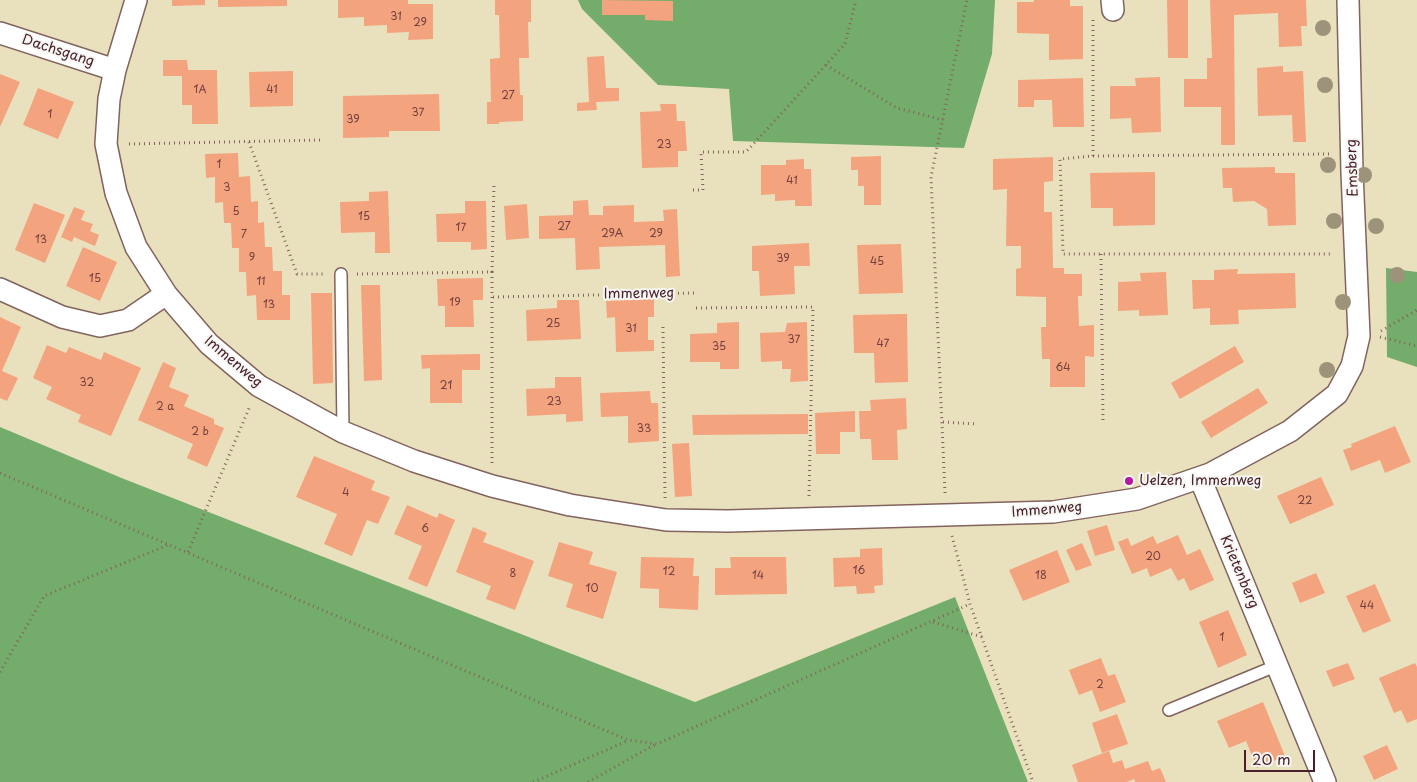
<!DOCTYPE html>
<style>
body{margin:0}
#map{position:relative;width:1417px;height:782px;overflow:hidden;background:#e9e1bd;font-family:"Playpen Sans",sans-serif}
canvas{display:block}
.scale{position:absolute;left:1244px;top:750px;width:71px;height:22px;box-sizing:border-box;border:2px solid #4a1f2b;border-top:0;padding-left:6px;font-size:15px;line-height:18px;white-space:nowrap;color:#4a1f2b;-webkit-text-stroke:4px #f6f6f2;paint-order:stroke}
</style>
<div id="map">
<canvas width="1417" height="782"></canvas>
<div class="scale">20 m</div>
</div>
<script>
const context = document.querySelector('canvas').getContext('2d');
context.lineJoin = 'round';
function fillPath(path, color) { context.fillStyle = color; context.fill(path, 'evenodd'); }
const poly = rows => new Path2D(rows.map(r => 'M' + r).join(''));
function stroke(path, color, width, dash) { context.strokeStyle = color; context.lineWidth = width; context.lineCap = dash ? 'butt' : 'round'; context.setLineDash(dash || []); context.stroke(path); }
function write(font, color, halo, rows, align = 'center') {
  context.font = font + ' "Playpen Sans",sans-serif'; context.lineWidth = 4; context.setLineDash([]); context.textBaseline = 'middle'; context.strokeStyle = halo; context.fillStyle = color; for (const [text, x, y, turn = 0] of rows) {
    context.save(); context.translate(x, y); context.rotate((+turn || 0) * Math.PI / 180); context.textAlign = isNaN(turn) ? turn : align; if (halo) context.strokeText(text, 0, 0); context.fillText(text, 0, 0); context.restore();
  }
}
const forest = poly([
 [578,0,995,0,992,54,964,148,733,141,729,89,658,85,582,9],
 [1386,268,1417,272,1417,367,1387,357],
 [0,427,124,479,695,702,955,597,1028,782,0,782]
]);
const building = poly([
 [172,0,205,0,205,5,172,6],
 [218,0,287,0,287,6,218,7],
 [338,0,408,0,408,4,433,4,433,39,408,40,409,32,387,33,387,25,364,26,364,17,338,18],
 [495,0,531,0,531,22,528,22,529,58,519,58,520,95,523,95,523,121,499,122,499,124,487,124,487,102,491,102,490,59,500,58,499,15,495,15],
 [602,0,673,1,673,21,645,20,645,15,602,15],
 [1034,0,1070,0,1070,6,1083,6,1083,59,1049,60,1049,34,1017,33,1017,2,1034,2],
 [1167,0,1188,0,1188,58,1168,58],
 [1210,0,1306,0,1307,26,1301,26,1302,46,1279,47,1278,13,1234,15,1235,145,1221,145,1221,107,1184,107,1184,79,1207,79,1207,58,1212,58],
 [604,56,606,88,619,88,619,101,596,102,597,110,577,111,577,103,589,102,587,57],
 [163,60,187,60,188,70,217,70,218,124,192,124,192,105,182,105,182,76,163,76],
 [1283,66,1283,72,1303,71,1306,142,1293,142,1292,115,1258,116,1257,68],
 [293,71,293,106,250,107,249,72],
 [0,74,20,82,0,127],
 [1160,77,1161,132,1132,133,1131,118,1110,119,1110,86,1136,86,1135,78],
 [1083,78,1084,127,1053,127,1052,100,1034,100,1034,107,1018,107,1018,80],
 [38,88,74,102,58,139,23,125],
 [439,94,440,131,389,131,389,137,343,138,343,96],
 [660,104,676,104,677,121,685,121,687,151,678,151,678,167,642,168,640,112,661,111],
 [238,153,239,177,250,176,251,202,258,201,258,223,264,222,265,247,272,247,273,271,282,271,282,295,290,295,290,320,257,320,256,295,247,296,246,272,239,272,239,248,232,248,231,223,224,223,223,202,215,203,215,177,206,178,205,154],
 [881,156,881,205,864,205,864,186,858,186,858,170,851,170,851,157],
 [1053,157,1053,181,1044,182,1044,212,1052,212,1053,268,1064,268,1064,274,1082,274,1082,296,1078,296,1079,326,1094,325,1094,357,1085,356,1085,387,1050,387,1050,359,1042,359,1041,327,1046,327,1046,297,1016,296,1016,269,1021,268,1021,246,1006,246,1007,189,993,190,993,159],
 [804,159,804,169,811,169,812,206,795,206,795,200,775,201,775,194,761,195,761,165,786,165,786,160],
 [1275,167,1275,173,1295,173,1296,225,1268,226,1267,209,1254,201,1233,202,1232,188,1223,188,1222,168],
 [1155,172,1155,225,1113,226,1113,208,1091,208,1090,173],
 [388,191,390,253,375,253,375,232,341,233,340,202,369,201,369,192],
 [588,200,589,215,603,215,603,206,634,205,634,222,664,221,663,210,677,209,680,276,666,277,665,245,599,247,600,269,576,270,575,238,539,239,539,216,573,215,573,201],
 [465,201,486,201,487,249,471,250,471,242,437,242,436,214,465,213],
 [34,203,65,215,45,263,15,250],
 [527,204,529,238,506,240,504,206],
 [74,207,85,211,81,220,93,224,90,231,99,235,95,246,74,237,72,242,61,237],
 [809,243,810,266,794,266,795,294,760,296,759,271,752,271,752,246],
 [901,244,903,293,859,294,857,245],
 [83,247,117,262,100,301,66,286],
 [1238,269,1237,274,1295,273,1296,308,1238,310,1239,324,1210,325,1210,308,1193,309,1192,280,1214,280,1214,270],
 [1166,272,1168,315,1139,316,1139,310,1118,311,1118,282,1141,281,1140,273],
 [483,278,483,300,473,300,474,327,445,327,445,306,438,306,437,279],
 [361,285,380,285,382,380,364,381],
 [311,293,332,293,333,383,313,384],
 [654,299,654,317,648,317,648,340,654,340,654,351,616,352,615,317,607,318,606,301],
 [557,300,579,300,581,339,527,341,526,310,557,308],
 [907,314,908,382,875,383,874,353,854,353,853,315],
 [0,317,21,327,2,371,18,378,7,401,0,398],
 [739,322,739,369,720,369,720,362,690,362,690,334,717,333,717,323],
 [807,322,808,381,790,382,791,369,782,369,782,361,761,362,760,333,785,332,787,323],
 [47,345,66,353,69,347,101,360,104,352,141,368,111,436,78,422,81,415,46,399,52,387,33,378],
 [1235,346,1244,362,1180,399,1171,383],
 [480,354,480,370,462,370,462,403,430,403,430,368,422,369,421,355],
 [163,362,176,368,169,387,189,395,184,406,214,419,214,424,224,428,207,467,187,458,193,444,138,420],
 [555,377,581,377,583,421,566,422,566,414,527,416,526,389,555,388],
 [1258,388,1268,403,1211,438,1201,422],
 [650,391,651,403,658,403,659,441,628,443,628,416,601,417,600,393],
 [906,398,907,429,897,430,898,460,872,460,871,439,860,439,859,411,871,411,870,400],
 [855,411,855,432,840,432,840,454,816,454,815,413],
 [808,414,808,434,693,435,692,415],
 [1395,426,1411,462,1385,473,1380,460,1351,471,1343,450,1352,447,1351,444],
 [689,443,692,496,675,497,672,444],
 [314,456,375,481,371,490,390,497,378,524,367,520,352,556,324,544,337,514,296,497],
 [1321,477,1334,505,1290,524,1277,496],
 [407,505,437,518,439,513,455,520,427,587,408,579,422,546,394,534],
 [1107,525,1115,550,1095,556,1087,531],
 [473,527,487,533,483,542,534,561,515,610,486,599,491,586,456,572],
 [1178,535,1187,555,1200,549,1214,580,1190,591,1184,578,1178,581,1171,568,1150,577,1147,568,1132,574,1118,542,1128,538,1131,546,1153,536,1157,544],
 [559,542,593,552,589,564,617,572,603,619,566,607,573,584,548,576],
 [1082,543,1092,565,1076,571,1066,550],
 [882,548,883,585,874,586,875,593,857,594,856,586,834,587,833,558,860,557,860,549],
 [1057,550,1070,582,1023,601,1009,570],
 [641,557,694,558,693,576,699,576,698,610,659,608,659,589,640,588],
 [730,557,786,557,787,594,715,595,715,568,731,568],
 [1316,573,1325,593,1300,603,1292,583],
 [1375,584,1391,621,1363,633,1346,596],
 [1228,610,1247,655,1218,668,1199,622],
 [1101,658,1108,676,1115,674,1126,702,1100,712,1092,690,1079,695,1069,670],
 [1348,663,1355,679,1333,687,1326,671],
 [1415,663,1417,667,1417,719,1407,723,1401,710,1394,713,1379,678],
 [1263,702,1285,756,1257,768,1246,741,1229,748,1217,721],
 [1117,714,1128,744,1102,753,1092,723],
 [1387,745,1398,769,1374,780,1363,756],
 [1109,751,1113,763,1122,760,1125,769,1148,761,1152,771,1160,768,1166,782,1135,782,1134,779,1127,782,1078,782,1072,765]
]);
const path = poly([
 [1093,20,1093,156,1060,159,1063,254,1333,254],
 [826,65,897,108,943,120],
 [249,142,297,274,323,274],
 [129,144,320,140],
 [1093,156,1330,154],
 [693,190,703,190,701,152,746,152,845,44,856,0],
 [1101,254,1103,420],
 [492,272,494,184],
 [357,274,492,272,492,463],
 [493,297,695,293],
 [696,308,813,307,809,497],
 [663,327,665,499],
 [1381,331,1417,310],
 [1380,337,1417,346],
 [943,422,976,424],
 [0,473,628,740,657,744,970,604],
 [945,493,931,177,967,0],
 [952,536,970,604,1033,782],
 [188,552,250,406],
 [933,622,982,637],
 [0,672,44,596,168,545],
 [533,782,627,741],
 [588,782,656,744]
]);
const lane = poly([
 [341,274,343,432],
 [1169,710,1278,665]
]);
const street = poly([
 [136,0,115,70,109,99,106,144,116,193,136,247,166,294,209,344,259,386,343,432,414,461,492,486,570,505,666,520,728,521,1053,512,1137,499,1210,474,1290,431,1337,394,1352,366,1359,336,1352,172,1348,0],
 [1112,0,1113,10],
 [0,33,115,70],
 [0,289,62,317,100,326,128,320,166,294],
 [1200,478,1325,782]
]);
const trees = [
 [1323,28],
 [1325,85],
 [1328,165],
 [1364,175],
 [1334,221],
 [1376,226],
 [1397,275],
 [1343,302],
 [1327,370]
];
const markers = [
 [1129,481,5,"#b5179e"]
];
const numberNames = [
 ["31",396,17],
 ["29",420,23],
 ["1A",200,90],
 ["41",272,90],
 ["27",508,96],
 ["37",418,113],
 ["1",50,115],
 ["39",353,120],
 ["23",664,145],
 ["1",219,165],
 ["41",792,181],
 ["3",227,188],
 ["5",236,212],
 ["15",364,217],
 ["27",564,227],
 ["17",461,228],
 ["29A",612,234],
 ["29",656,234],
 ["7",244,235],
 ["13",41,240],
 ["9",252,258],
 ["39",783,259],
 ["45",877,262],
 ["15",95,279],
 ["11",261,282],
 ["19",455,303],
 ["13",269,305],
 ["25",553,324],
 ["31",631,329],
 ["37",794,340],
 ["47",883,344],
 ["35",719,347],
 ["64",1063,368],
 ["32",87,383],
 ["21",446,386],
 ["23",554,402],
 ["2 a",165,407],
 ["33",644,429],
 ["2 b",200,432],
 ["4",346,493],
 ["22",1305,501],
 ["6",425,529],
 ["20",1153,557],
 ["16",859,571],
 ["12",669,572],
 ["8",513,574],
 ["14",758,576],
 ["18",1041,576],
 ["10",592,589],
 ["44",1367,606],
 ["1",1222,638],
 ["2",1100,685]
];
const streetNames = [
 ["Dachsgang",58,51,18],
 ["Emsberg",1353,168,-92],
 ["Immenweg",639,294,-1],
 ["Immenweg",233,362,40],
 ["Immenweg",1047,510,-5],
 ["Krietenberg",1239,572,67]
];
const poiNames = [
 ["Uelzen, Immenweg",1139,481]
];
fillPath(forest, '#74ac6b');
fillPath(building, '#f3a37d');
stroke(lane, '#82635e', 14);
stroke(street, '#82635e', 24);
stroke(path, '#82635e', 3, [1, 4]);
stroke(lane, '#fff', 11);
stroke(street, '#fff', 21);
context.fillStyle = '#9d927a';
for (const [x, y] of trees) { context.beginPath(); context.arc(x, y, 8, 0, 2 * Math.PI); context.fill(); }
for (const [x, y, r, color] of markers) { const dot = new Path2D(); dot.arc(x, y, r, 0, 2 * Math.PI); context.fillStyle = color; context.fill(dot); stroke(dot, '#f6f6f2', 2); }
write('11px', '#744040', null, numberNames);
write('14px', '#4a1f2b', '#f6f6f2', streetNames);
write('14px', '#4a1f2b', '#f6f6f2', poiNames, 'left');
</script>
